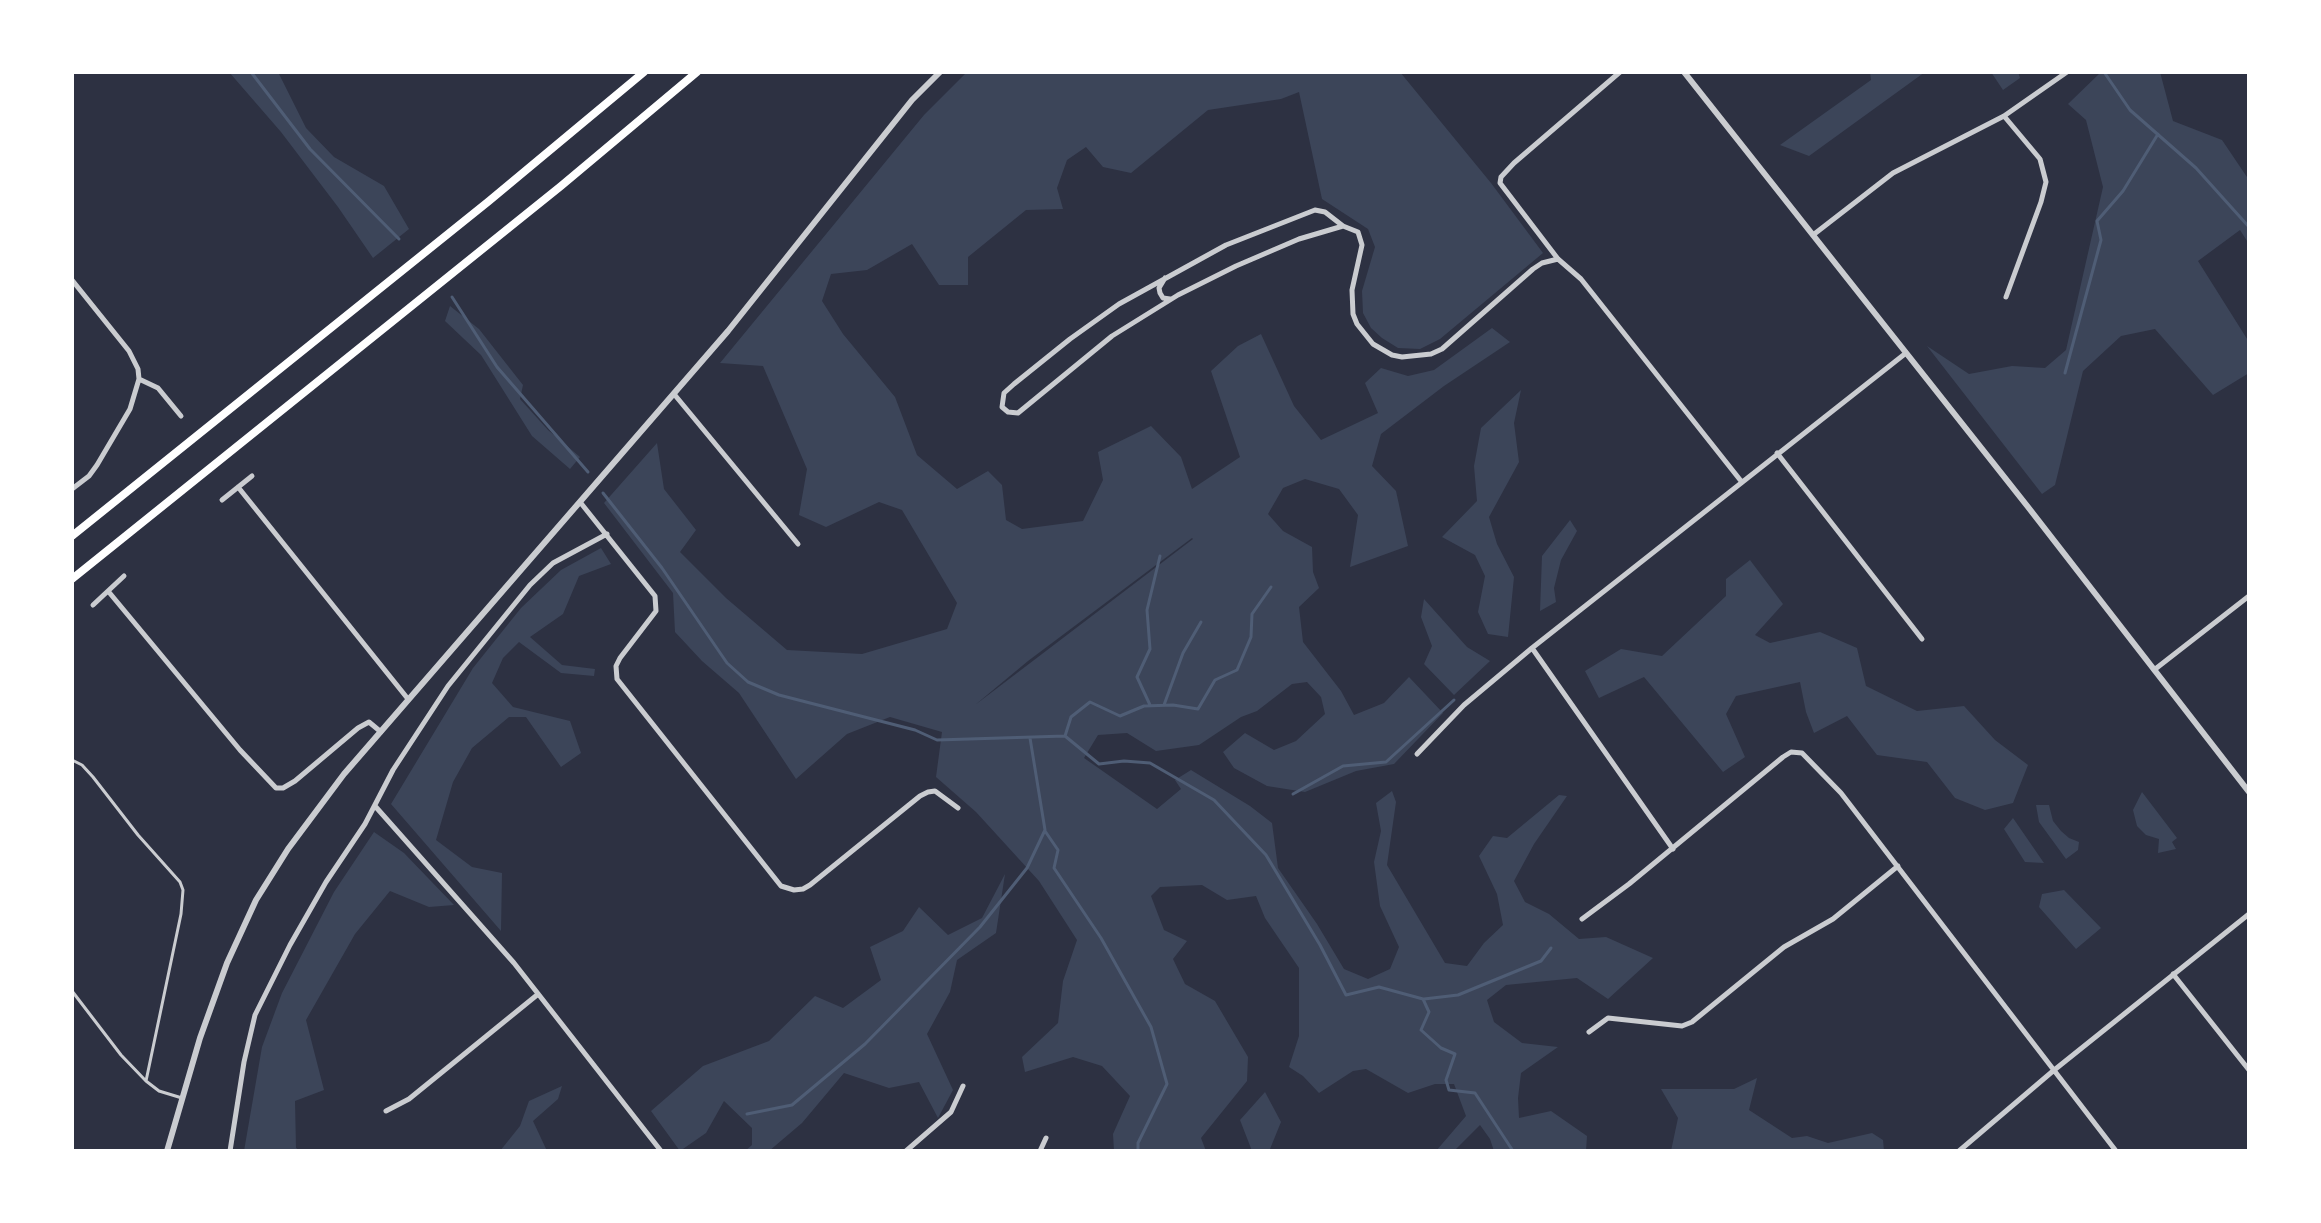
<!DOCTYPE html>
<style>
body{margin:0}
#map{position:relative;width:2321px;height:1223px;overflow:hidden;background:#2d3142;font-family:Montserrat,sans-serif}
canvas{display:block}
.frame{position:absolute;inset:0;border:74px solid #fff;pointer-events:none}
</style>
<div id="map">
<canvas width="2321" height="1223"></canvas>
<div class="frame"></div>
</div>
<script>
const context = document.querySelector('canvas').getContext('2d');
context.lineJoin = 'round';
function fillPath(path, color) { context.fillStyle = color; context.fill(path, 'evenodd'); }
const poly = rows => new Path2D(rows.map(r => 'M' + r).join(''));
function stroke(path, color, width, dash) { context.strokeStyle = color; context.lineWidth = width; context.lineCap = dash ? 'butt' : 'round'; context.setLineDash(dash || []); context.stroke(path); }
const green = poly([
 [229,72,278,72,306,128,334,157,384,186,409,229,373,258,338,207,281,132],
 [967,72,1400,72,1491,183,1543,253,1440,339,1420,349,1398,348,1382,338,1371,328,1363,313,1362,291,1375,247,1368,229,1322,199,1299,92,1281,99,1208,110,1131,173,1103,167,1086,147,1067,160,1057,188,1063,209,1026,210,968,257,968,285,939,285,912,244,867,270,831,274,822,301,843,334,895,397,917,455,957,489,988,471,1002,485,1006,520,1022,529,1083,521,1103,480,1098,452,1151,426,1181,457,1192,489,1240,457,1211,371,1238,346,1261,334,1294,406,1321,440,1378,413,1365,383,1381,368,1408,376,1434,370,1492,328,1510,342,1444,386,1381,434,1372,466,1396,491,1408,546,1350,567,1358,515,1339,489,1305,479,1283,488,1268,514,1283,531,1312,547,1313,572,1319,588,1299,607,1303,642,1341,691,1354,715,1384,703,1409,677,1443,713,1394,764,1356,771,1305,792,1267,786,1234,768,1223,752,1245,733,1274,750,1296,741,1325,714,1321,697,1307,682,1292,684,1257,711,1241,717,1199,745,1156,751,1127,733,1098,735,1084,758,1157,809,1181,789,1175,780,1191,770,1250,806,1272,823,1278,868,1317,924,1344,969,1368,979,1390,969,1399,947,1380,906,1374,862,1381,831,1376,803,1392,791,1396,802,1387,865,1445,963,1467,966,1484,943,1503,925,1497,894,1479,856,1493,836,1507,838,1559,795,1567,796,1534,844,1514,881,1525,902,1549,914,1579,939,1606,937,1653,958,1608,999,1577,978,1506,985,1487,1000,1494,1022,1522,1043,1558,1047,1521,1073,1518,1098,1519,1118,1551,1111,1587,1136,1586,1151,1494,1151,1490,1139,1480,1125,1454,1151,1436,1151,1466,1116,1454,1084,1435,1084,1408,1093,1366,1069,1353,1071,1319,1093,1303,1076,1289,1067,1299,1036,1299,968,1265,918,1256,896,1227,900,1202,885,1160,887,1151,896,1164,930,1187,941,1173,959,1185,984,1215,1001,1248,1057,1247,1081,1201,1138,1206,1151,1157,1149,1155,1151,1114,1151,1113,1134,1130,1096,1102,1066,1073,1057,1025,1072,1022,1057,1058,1023,1063,981,1077,940,1039,881,976,812,936,777,942,732,890,717,847,734,796,779,739,693,702,661,675,632,673,593,604,503,657,443,664,489,696,530,680,552,726,598,787,650,862,654,947,629,957,603,902,510,879,502,826,527,799,515,807,469,763,366,720,363,924,115],
 [1192,538,1193,539,975,705,1028,661],
 [1870,72,1925,72,1809,156,1780,145,1871,80],
 [1991,72,2018,72,2020,78,2003,90],
 [2101,72,2160,72,2173,121,2222,140,2249,180,2249,244,2240,230,2198,261,2249,342,2249,373,2213,395,2155,329,2121,336,2083,371,2055,485,2042,494,1927,346,1969,374,2012,366,2045,368,2066,350,2103,187,2086,120,2068,104],
 [450,306,479,329,523,385,520,399,548,430,580,457,570,469,532,436,481,355,445,321],
 [1521,390,1514,423,1519,462,1489,517,1497,544,1514,577,1508,637,1488,634,1478,612,1485,576,1475,555,1442,537,1477,501,1474,466,1481,428],
 [1570,520,1577,531,1561,560,1554,588,1556,602,1540,611,1542,556],
 [601,548,611,564,579,576,563,614,530,637,562,665,595,669,594,676,561,673,519,642,503,658,492,683,513,707,570,721,581,753,561,767,526,717,509,717,472,748,453,782,436,840,472,867,502,873,501,931,391,804,473,668,521,608,561,570],
 [1750,560,1783,604,1755,635,1770,643,1820,632,1857,648,1866,686,1917,711,1964,706,1995,740,2028,765,2013,803,1985,810,1955,798,1927,762,1877,755,1847,716,1814,733,1806,712,1800,682,1736,696,1726,714,1745,757,1723,772,1644,677,1599,698,1585,671,1621,649,1662,656,1726,596,1726,579],
 [1424,599,1467,647,1490,661,1454,695,1424,664,1432,646,1421,617],
 [2142,792,2177,838,2172,842,2176,849,2158,853,2159,839,2146,835,2137,826,2133,810],
 [2036,805,2049,805,2053,821,2061,831,2069,838,2079,842,2078,850,2066,859,2039,822],
 [2013,818,2044,863,2025,862,2004,829],
 [374,832,404,853,454,905,429,907,390,891,355,934,306,1020,324,1090,295,1101,296,1148,300,1151,244,1151,262,1047,282,993,334,892],
 [1005,874,996,933,957,960,950,992,927,1034,953,1090,938,1118,919,1082,889,1088,844,1073,802,1123,769,1151,745,1151,752,1145,752,1128,724,1101,706,1133,680,1151,651,1111,703,1066,769,1041,815,996,843,1008,881,980,870,947,903,931,919,907,948,935,982,918],
 [2064,890,2101,928,2076,949,2039,907,2042,894],
 [1757,1078,1749,1110,1792,1138,1807,1136,1828,1143,1872,1133,1883,1140,1884,1151,1671,1151,1678,1118,1661,1089,1734,1089],
 [562,1086,558,1099,533,1121,547,1151,500,1151,520,1126,529,1101],
 [1265,1092,1281,1122,1270,1149,1252,1151,1240,1120]
]);
const stream = poly([
 [251,72,310,149,399,239],
 [2104,72,2130,110,2196,168,2249,227],
 [452,297,497,367,588,472],
 [2065,373,2101,240,2097,221,2123,191,2158,134],
 [603,493,662,568,727,663,748,682,779,695,915,730,937,740,1065,736,1099,764,1124,761,1150,763,1214,800,1266,855,1320,945,1346,995,1379,987,1423,999,1429,1012,1421,1030,1441,1048,1455,1054,1446,1080,1449,1090,1475,1093,1513,1151],
 [1150,705,1137,677,1150,649,1147,610,1160,556],
 [1164,705,1183,653,1201,622],
 [1065,736,1071,717,1090,702,1120,716,1144,706,1173,705,1198,709,1215,680,1237,670,1251,637,1252,614,1271,587],
 [1293,794,1343,766,1386,762,1454,700],
 [1045,831,1058,850,1054,868,1101,938,1151,1027,1167,1084,1138,1143,1138,1151],
 [1424,999,1458,995,1541,961,1551,948],
 [747,1114,792,1105,865,1044,980,927,1027,868,1045,830,1030,738]
]);
const service = poly([
 [72,760,82,765,93,777,138,835,180,882,183,890,181,914,146,1081],
 [72,991,121,1055,146,1081,159,1091,182,1098]
]);
const minor = poly([
 [1620,72,1514,163,1501,177,1500,183,1558,259,1581,279,1741,481],
 [2004,116,2040,159,2046,182,2041,202,2006,297],
 [1315,210,1325,212,1343,226,1299,239,1236,266,1178,295,1112,336,1018,413,1008,412,1002,407,1004,393,1014,384,1070,339,1119,304,1226,245,1315,210],
 [1343,226,1358,232,1362,245,1352,290,1353,314,1357,324,1373,344,1392,355,1402,357,1431,354,1442,349,1533,269,1542,263,1558,259],
 [1813,235,1893,173,2004,116,2067,72],
 [1165,278,1159,288,1160,293,1163,298,1170,299],
 [72,280,129,351,138,369,139,379,130,409,97,465,89,476,72,489],
 [139,379,158,388,181,416],
 [674,394,798,544],
 [1777,453,1922,639],
 [238,487,408,699],
 [222,500,252,476],
 [580,502,655,596,656,611,620,658,616,666,617,679,781,886,794,890,803,889,810,885,920,796,928,792,935,791,958,808],
 [108,591,240,750,276,788,283,788,295,781,358,728,369,722,381,732],
 [93,605,124,576],
 [1532,648,1673,849],
 [2154,670,2249,596],
 [1417,754,1464,705,1532,648,1906,353],
 [375,806,514,963,661,1151],
 [1582,919,1629,884,1783,757,1791,752,1802,753,1841,793,2116,1151],
 [2173,974,2249,1070],
 [1589,1032,1608,1018,1682,1026,1692,1022,1784,947,1833,919,1898,866],
 [386,1111,409,1099,537,995],
 [230,1151,244,1062,255,1015,290,945,326,882,365,824,393,770,448,686,530,585,553,563,607,534],
 [906,1151,951,1112,963,1086],
 [1040,1151,1046,1138],
 [1959,1151,2053,1071,2249,914]
]);
const tertiary = poly([
 [1684,72,2028,507,2249,792],
 [167,1151,200,1038,227,963,256,900,288,849,344,774,728,331,912,100,940,72]
]);
const trunk = poly([
 [72,536,489,201,644,72],
 [72,579,561,186,697,72]
]);
fillPath(green, '#3c4559');
stroke(stream, '#4f5d75', 3);
stroke(service, '#caccd0', 3);
stroke(minor, '#caccd0', 5);
stroke(tertiary, '#caccd0', 6);
stroke(trunk, '#fff', 8);
</script>
